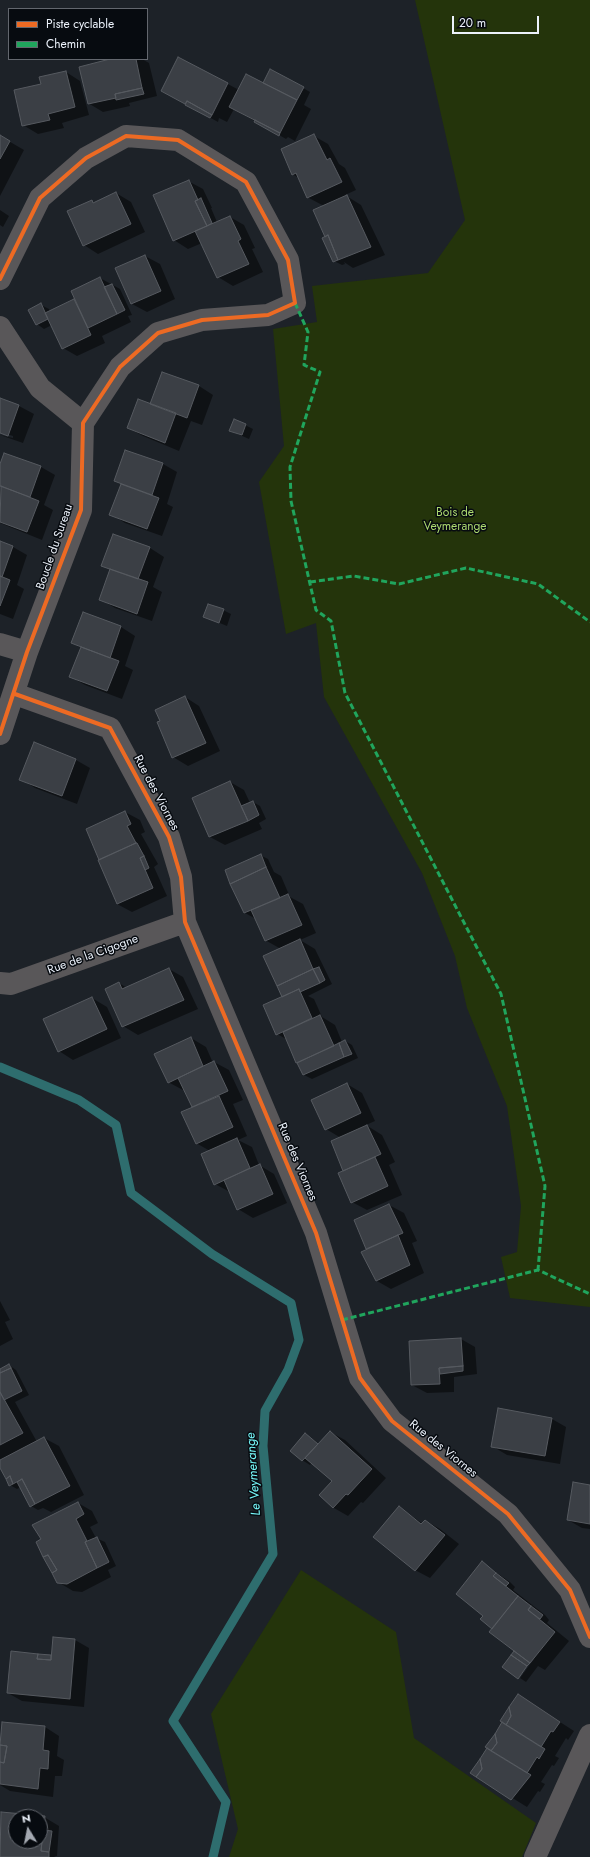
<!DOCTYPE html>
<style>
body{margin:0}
#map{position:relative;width:590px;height:1857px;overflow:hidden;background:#1d2228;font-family:Jost,sans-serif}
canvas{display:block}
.legend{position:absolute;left:8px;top:8px;width:140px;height:52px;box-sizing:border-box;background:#070b10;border:1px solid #63676e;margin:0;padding:5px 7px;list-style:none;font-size:12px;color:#ecf2fb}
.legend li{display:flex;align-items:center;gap:8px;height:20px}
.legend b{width:20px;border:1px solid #63676e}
.north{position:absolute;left:8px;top:1809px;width:40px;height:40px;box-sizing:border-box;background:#070b10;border:1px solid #63676e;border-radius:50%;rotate:350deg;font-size:11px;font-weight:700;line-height:16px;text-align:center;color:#ecf2fb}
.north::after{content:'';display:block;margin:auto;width:14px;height:18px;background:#a4a9b1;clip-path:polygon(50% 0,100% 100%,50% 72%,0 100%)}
.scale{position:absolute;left:452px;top:16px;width:87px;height:18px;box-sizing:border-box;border:2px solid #ecf2fb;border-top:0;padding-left:5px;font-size:12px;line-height:14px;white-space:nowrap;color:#ecf2fb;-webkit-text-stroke:3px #070b10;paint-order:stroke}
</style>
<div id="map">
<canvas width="590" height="1857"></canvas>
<ul class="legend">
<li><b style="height:5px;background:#ed6a23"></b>Piste cyclable</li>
<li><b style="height:5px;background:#20a55d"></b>Chemin</li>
</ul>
<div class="north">N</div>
<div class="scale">20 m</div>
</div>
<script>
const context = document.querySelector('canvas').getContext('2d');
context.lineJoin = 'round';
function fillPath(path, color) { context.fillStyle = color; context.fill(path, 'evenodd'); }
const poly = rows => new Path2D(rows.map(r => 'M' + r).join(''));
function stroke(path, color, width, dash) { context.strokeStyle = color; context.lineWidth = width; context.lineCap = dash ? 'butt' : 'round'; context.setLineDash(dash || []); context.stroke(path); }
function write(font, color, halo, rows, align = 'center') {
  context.font = font + ' Jost,sans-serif'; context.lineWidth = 3; context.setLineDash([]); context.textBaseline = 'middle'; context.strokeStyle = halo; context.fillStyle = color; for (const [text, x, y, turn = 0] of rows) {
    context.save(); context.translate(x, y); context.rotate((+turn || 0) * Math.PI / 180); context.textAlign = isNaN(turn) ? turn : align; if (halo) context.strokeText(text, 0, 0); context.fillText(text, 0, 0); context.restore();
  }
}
const green = poly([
 [415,0,590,0,590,1307,510,1298,501,1257,517,1252,521,1206,507,1106,467,1008,455,956,422,873,324,697,316,623,286,634,259,482,284,446,273,329,317,322,312,286,428,273,465,220],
 [301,1570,396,1632,414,1738,536,1823,522,1857,229,1857,238,1829,211,1714]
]);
const shadow = poly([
 [179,58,239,90,264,84,303,88,310,92,304,105,311,109,295,141,288,137,286,139,234,109,227,122,219,118,218,122,176,99],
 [114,59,142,59,149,63,157,96,129,103,130,106,103,112,88,103],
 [66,72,80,81,89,115,62,123,64,128,38,134,23,125,42,85],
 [0,136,24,150,0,196],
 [314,136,328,144,339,164,345,168,356,190,345,195,361,205,385,255,353,268,344,262,345,264,342,265,334,261,326,237,324,206,307,197,299,178,292,174],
 [188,181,203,189,212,208,211,208,217,222,230,217,244,225,255,248,252,249,263,272,233,286,218,277,202,243,188,249,174,240],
 [116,193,131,202,145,232,98,254,84,245,91,201,95,203],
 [0,210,9,216,3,227,0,225],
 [145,256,160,264,175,299,147,312,132,304,116,268],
 [100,278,120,289,132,315,128,316,131,322,102,336,105,343,77,356,63,348,52,325,44,329,37,324,41,305,49,309,50,311,75,299],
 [163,373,199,386,213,395,202,425,191,421,179,451,143,436,128,428,151,405],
 [0,399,19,406,34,414,23,443,0,435,13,438,13,436,0,432],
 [235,420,253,429,249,439,231,431],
 [126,451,163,464,177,472,167,504,173,507,162,536,125,523,111,514,122,484,115,481],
 [0,467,41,467,55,475,44,505,53,510,42,540,0,523,0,491,1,487,0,486],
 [114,536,150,548,164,557,153,587,162,592,152,621,115,608,100,599,111,570,102,565],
 [0,542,13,547,27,555,17,585,24,589,13,619,0,614],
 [223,610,231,614,227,626,205,617],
 [84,614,121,627,135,636,125,666,133,670,122,699,85,685,71,677,81,648,73,643],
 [185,697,199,706,220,751,188,766,173,757,162,721],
 [34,744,76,760,90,768,77,804,35,788,21,779],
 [230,782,244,790,250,803,253,802,260,806,266,819,259,823,262,829,225,845,210,837,193,798],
 [125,812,140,820,145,832,141,834,158,864,154,867,167,896,132,912,117,904],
 [260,855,268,859,274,872,281,876,290,897,303,904,316,933,300,940,315,949,332,984,308,996,314,999,322,1017,335,1025,342,1042,345,1041,352,1045,358,1058,312,1079,304,1075,288,1040,277,1034,284,997,281,949,265,940,256,919,245,913],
 [169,969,183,977,198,1009,138,1035,123,1026,106,989,119,983,127,988],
 [92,998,107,1007,121,1038,73,1060,59,1051],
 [191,1038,206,1047,213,1063,214,1062,229,1070,243,1100,233,1104,247,1136,238,1140,252,1147,259,1165,274,1174,287,1203,253,1218,238,1209,230,1192,215,1184,210,1151,196,1143,194,1108,185,1090,183,1090,168,1082],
 [347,1084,362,1093,375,1121,366,1125,382,1135,395,1162,389,1165,402,1195,367,1210,352,1202,345,1171,341,1138,326,1129],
 [389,1205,404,1213,417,1241,412,1243,424,1273,391,1289,377,1281,363,1252,367,1250,355,1220],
 [0,1301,10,1320,5,1322,13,1339,0,1346],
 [461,1339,475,1347,477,1374,454,1377,454,1392,427,1393,412,1385],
 [9,1365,16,1370,29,1395,15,1402,37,1442,44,1438,59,1446,84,1495,51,1512,43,1508,38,1510,31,1506,21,1487,17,1489,10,1485,0,1466,0,1370],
 [552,1419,566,1427,560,1464,507,1455,492,1446],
 [330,1432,345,1440,386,1478,363,1503,361,1502,348,1516,334,1508,321,1495,333,1481,312,1462,310,1465,302,1460,306,1434,319,1444],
 [590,1486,590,1529,582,1528,568,1520],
 [78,1503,92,1511,98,1523,90,1527,96,1538,105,1542,116,1566,108,1570,111,1577,82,1592,73,1591,58,1582,42,1540],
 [399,1507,423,1524,426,1521,440,1529,459,1544,430,1578,415,1570],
 [482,1563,510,1582,515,1587,513,1590,545,1615,549,1620,547,1623,569,1641,545,1670,538,1666,526,1682,520,1678,534,1659,532,1658,518,1677,519,1653,494,1629,485,1615],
 [75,1640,89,1648,84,1707,22,1701,8,1693,12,1652,52,1657],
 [532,1704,574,1731,568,1740,566,1738,555,1756,559,1758,554,1766,552,1765,541,1782,545,1784,540,1792,538,1791,527,1807,477,1776],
 [2,1723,45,1727,59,1736,57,1756,64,1760,62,1776,55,1776,53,1797,10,1791,0,1785,0,1746,3,1746,0,1745],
 [2,1813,44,1817,59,1826,57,1856,54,1856,56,1857,0,1857,3,1829,0,1827],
 [16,1817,40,1817,40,1841,16,1841]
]);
const stream = poly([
 [0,1067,79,1100,116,1125,131,1193,212,1254,291,1303,299,1340,288,1370,265,1411,263,1446,273,1554,173,1721,226,1802,213,1857]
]);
const building = poly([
 [178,57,228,83,212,115,187,101,185,104,161,91,178,57],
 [110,59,136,59,142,88,115,94,116,98,88,104,79,67,110,59],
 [270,69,304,87,297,100,263,83,270,69],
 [66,71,75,107,48,114,50,120,22,126,14,90,41,84,39,77,66,71],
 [246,74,297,100,280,133,229,107,246,74],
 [142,88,144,94,116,100,115,94,142,88],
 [187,101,212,115,210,118,185,105,187,101],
 [255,120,280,133,279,136,254,122,255,120],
 [314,134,327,160,330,158,342,182,307,198,296,173,292,175,281,149,314,134],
 [0,135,10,141,0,159,0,135],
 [189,180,198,200,195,201,207,226,173,241,153,195,189,180],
 [116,192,131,224,83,246,67,211,92,200,93,203,116,192],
 [347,195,371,247,338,260,328,235,325,237,313,210,347,195],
 [201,198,212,223,207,226,195,201,201,198],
 [230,216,241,239,238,241,249,264,217,278,195,231,230,216],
 [328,235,338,260,333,262,322,238,328,235],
 [145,255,161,291,131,304,115,268,145,255],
 [100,277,117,314,88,328,71,291,100,277],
 [112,284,125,310,117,314,104,287,112,284],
 [74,299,91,335,62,349,45,313,74,299],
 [41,303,48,319,36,325,28,310,41,303],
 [162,372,199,385,187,418,150,404,162,372],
 [0,398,19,405,8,436,0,433,0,398],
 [138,399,176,413,165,443,127,428,138,399],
 [234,419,246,424,242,435,229,431,234,419],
 [125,450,163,463,152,495,114,481,125,450],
 [4,453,41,466,30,497,0,486,0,464,4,453],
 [121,484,159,498,147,529,109,515,121,484],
 [1,486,39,501,27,532,0,522,1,486],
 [113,534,150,547,138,579,101,566,113,534],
 [0,541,13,546,2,577,0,576,0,541],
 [110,569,148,582,137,614,99,600,110,569],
 [0,576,10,580,0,606,0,576],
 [208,604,224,609,219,623,203,617,208,604],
 [83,612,121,626,110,658,71,643,83,612],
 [81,647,119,661,107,691,69,677,81,647],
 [185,696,206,743,172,758,157,722,160,721,155,710,185,696],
 [34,742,76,759,62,796,19,780,34,742],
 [230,781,248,821,209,837,192,798,230,781],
 [253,801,259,815,248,821,241,806,253,801],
 [125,811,131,824,127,826,136,843,99,860,86,829,125,811],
 [136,843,137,843,144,856,140,858,153,888,117,904,98,860,136,843],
 [261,854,266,867,230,884,225,870,261,854],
 [144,856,149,868,145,870,140,858,144,856],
 [266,867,280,898,244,913,230,884,266,867],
 [288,894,302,925,265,941,251,910,288,894],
 [300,939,313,969,277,986,263,956,300,939],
 [319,967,325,980,320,983,313,969,319,967],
 [169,968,184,1000,122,1027,105,989,119,982,122,989,169,968],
 [313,969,320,983,300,992,299,989,282,997,277,986,313,969],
 [299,989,312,1018,276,1035,263,1005,299,989],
 [92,997,107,1029,58,1052,43,1019,92,997],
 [320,1015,334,1046,296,1063,283,1032,320,1015],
 [191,1037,203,1066,168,1083,154,1054,191,1037],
 [345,1040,352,1054,344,1057,339,1043,345,1040],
 [339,1043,344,1057,303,1075,297,1063,339,1043],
 [214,1061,228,1091,192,1107,178,1078,214,1061],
 [347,1083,361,1113,325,1130,311,1100,347,1083],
 [219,1096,233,1127,196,1144,181,1112,219,1096],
 [367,1125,381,1154,343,1171,331,1141,367,1125],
 [237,1138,250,1168,214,1185,201,1154,237,1138],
 [375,1157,388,1186,351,1203,338,1173,375,1157],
 [260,1164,273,1194,237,1210,224,1180,260,1164],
 [389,1204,403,1233,366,1249,354,1220,389,1204],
 [398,1235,410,1265,376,1281,361,1252,398,1235],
 [461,1338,463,1366,439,1368,440,1384,411,1385,409,1341,461,1338],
 [9,1364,11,1368,0,1373,0,1369,9,1364],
 [463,1366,463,1371,440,1374,439,1368,463,1366],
 [11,1368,22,1391,4,1400,0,1392,0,1373,11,1368],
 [0,1392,23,1433,0,1445,0,1392],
 [498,1408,552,1418,545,1456,491,1447,498,1408],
 [330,1431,372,1469,348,1495,346,1494,333,1508,319,1495,332,1481,305,1458,330,1431],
 [305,1433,318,1444,302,1461,290,1451,305,1433],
 [44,1437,70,1486,35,1504,22,1479,13,1484,10,1476,6,1479,0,1468,0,1460,44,1437],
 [10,1476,13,1484,9,1486,6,1479,10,1476],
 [22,1479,35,1504,30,1507,17,1482,22,1479],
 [573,1482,590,1485,590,1524,567,1520,573,1482],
 [78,1502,84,1514,76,1519,87,1541,85,1542,97,1568,67,1584,57,1583,52,1573,57,1570,48,1555,43,1557,36,1542,41,1539,32,1525,78,1502],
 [399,1506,421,1524,425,1520,445,1535,415,1571,373,1537,399,1506],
 [97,1537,109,1562,97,1568,85,1542,97,1537],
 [48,1555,57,1570,52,1573,43,1557,48,1555],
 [482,1561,496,1573,493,1576,518,1596,492,1629,480,1619,483,1616,456,1594,482,1561],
 [496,1573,509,1583,506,1586,493,1576,496,1573],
 [518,1596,531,1606,528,1610,555,1632,530,1663,489,1632,518,1596],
 [531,1606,543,1615,540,1619,528,1610,531,1606],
 [53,1637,75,1639,70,1699,7,1693,11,1651,38,1654,37,1659,51,1660,53,1637],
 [514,1651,530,1663,527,1666,511,1655,514,1651],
 [38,1654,51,1655,51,1660,37,1659,38,1654],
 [511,1655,527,1666,518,1679,502,1667,511,1655],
 [518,1694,560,1722,553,1732,551,1731,541,1747,506,1725,511,1716,509,1707,518,1694],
 [509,1707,511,1716,506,1725,500,1721,509,1707],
 [2,1722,45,1726,43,1750,49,1751,48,1769,40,1768,38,1789,0,1784,0,1762,4,1763,7,1746,0,1745,2,1722],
 [502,1722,545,1749,539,1759,537,1757,527,1773,491,1751,497,1743,495,1734,502,1722],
 [495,1734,497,1743,491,1751,485,1747,495,1734],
 [0,1745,7,1746,4,1763,0,1762,0,1745],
 [487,1748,531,1775,511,1800,476,1777,482,1769,480,1759,487,1748],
 [480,1759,482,1769,476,1777,470,1773,480,1759],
 [1,1812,45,1816,41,1851,49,1852,49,1857,0,1857,1,1812],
 [16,1817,40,1817,40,1841,16,1841,16,1817],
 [43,1830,52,1831,49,1852,41,1851,43,1830]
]);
const minor = poly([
 [0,279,40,198,86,158,126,136,178,140,246,182,288,260,295,303,268,315,202,320,158,333,120,367,83,423,81,510,27,652,0,734],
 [0,327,40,388,83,423],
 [0,644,27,652],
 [15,694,110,728,169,837,181,877,185,922,316,1233,360,1378,392,1421,508,1514,570,1590,590,1637],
 [0,983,11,984,185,922],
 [535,1857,590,1735]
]);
const quiet = poly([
 [295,303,308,332,304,365,320,372,290,467,291,501,316,610,331,621,345,693,501,994,545,1186,538,1270],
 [310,582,354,576,399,584,466,568,538,584,590,622],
 [342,1320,538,1270,590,1294]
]);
const cycleway = poly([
 [0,279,40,198,86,158,126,136,178,140,246,182,288,260,295,303,268,315,202,320,158,333,120,367,83,423,81,510,27,652,0,734],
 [15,694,110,728,169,837,181,877,185,922,316,1233,360,1378,392,1421,508,1514,570,1590,590,1637]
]);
const parkNames = [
 ["Bois de",455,513],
 ["Veymerange",455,527]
];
const streetNames = [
 ["Boucle du Sureau",55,547,-71],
 ["Rue des Viornes",156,793,62],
 ["Rue de la Cigogne",93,955,-20],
 ["Rue des Viornes",297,1162,67],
 ["Rue des Viornes",443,1449,39]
];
const waterNames = [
 ["Le Veymerange",254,1474,-94]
];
fillPath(green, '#24340b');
fillPath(shadow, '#0007');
stroke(stream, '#2e6d6e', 9);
fillPath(building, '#3b3f45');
stroke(building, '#565a60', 1);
stroke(minor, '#595759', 22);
stroke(quiet, '#20a55d', 3, [6, 3]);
stroke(cycleway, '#ed6a23', 4);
write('12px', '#acd96f', '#070b10', parkNames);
write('12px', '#ecf2fb', '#070b10', streetNames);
write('italic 13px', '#77f9fb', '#070b10', waterNames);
</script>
